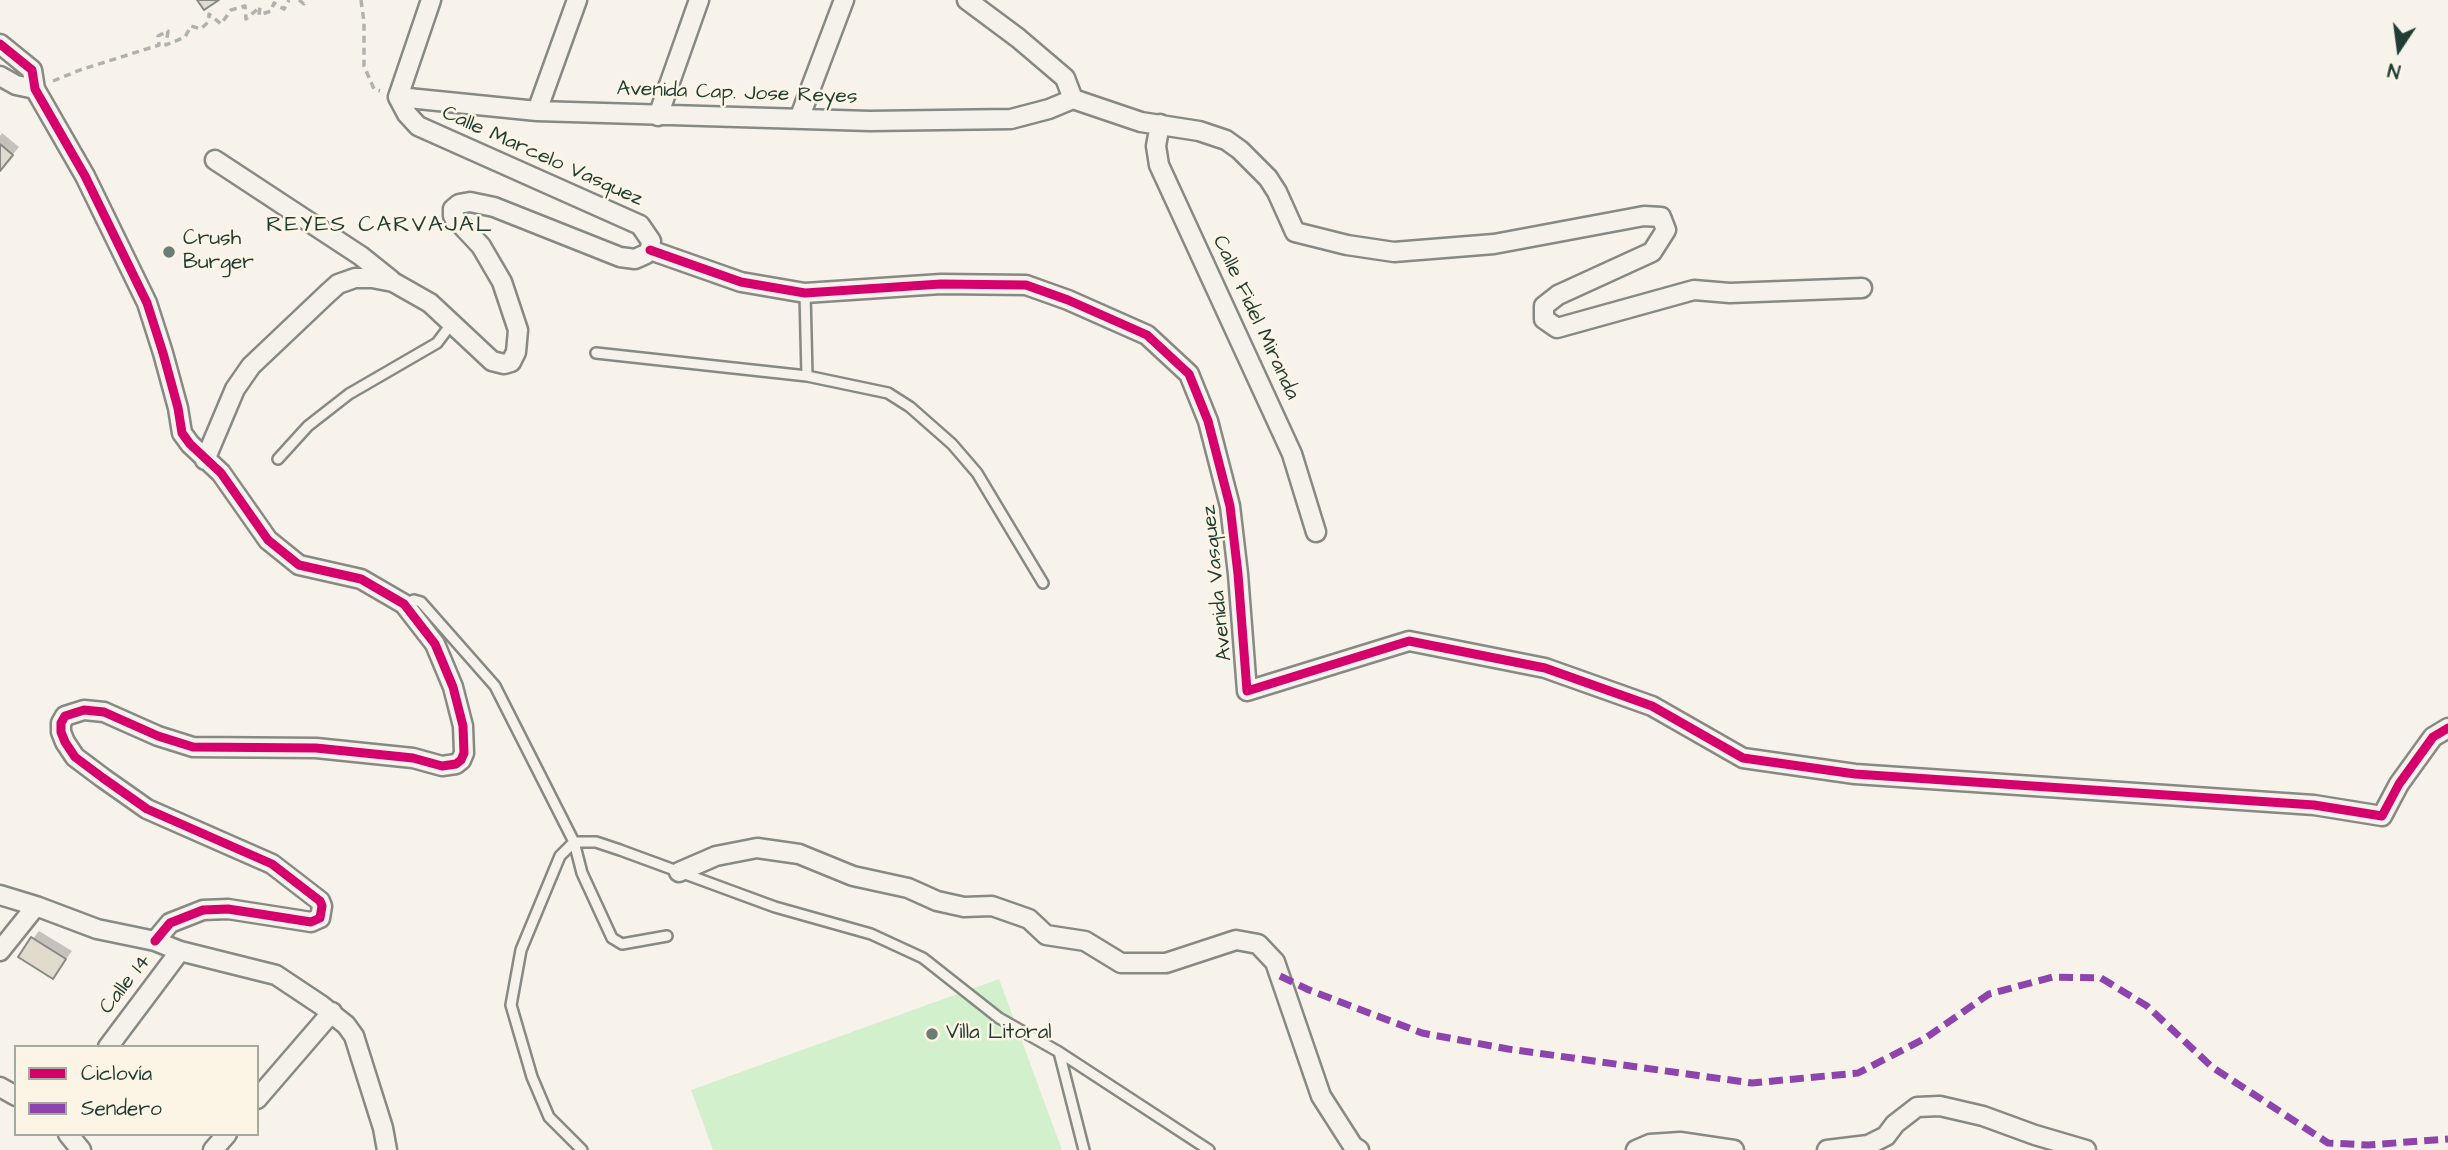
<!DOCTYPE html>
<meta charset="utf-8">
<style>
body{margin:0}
#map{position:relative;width:2448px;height:1150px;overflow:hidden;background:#f7f3ea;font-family:"Architects Daughter",sans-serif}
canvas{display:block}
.legend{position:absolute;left:14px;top:1045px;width:245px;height:91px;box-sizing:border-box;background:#fcf5e5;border:2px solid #a4ab9e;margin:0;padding:9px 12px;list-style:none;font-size:21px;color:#1f3d34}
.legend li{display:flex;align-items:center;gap:14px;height:35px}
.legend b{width:35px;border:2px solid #a4ab9e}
.north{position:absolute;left:2364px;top:14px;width:70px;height:70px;-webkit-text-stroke:5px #fcf5e5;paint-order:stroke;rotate:193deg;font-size:19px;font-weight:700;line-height:28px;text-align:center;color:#1f3d34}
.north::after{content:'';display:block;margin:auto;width:24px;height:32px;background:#1f3d34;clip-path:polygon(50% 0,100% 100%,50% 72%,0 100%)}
</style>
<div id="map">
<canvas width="2448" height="1150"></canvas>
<ul class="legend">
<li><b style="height:9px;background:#d6006c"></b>Ciclovía</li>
<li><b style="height:9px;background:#8e44ad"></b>Sendero</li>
</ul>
<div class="north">N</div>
</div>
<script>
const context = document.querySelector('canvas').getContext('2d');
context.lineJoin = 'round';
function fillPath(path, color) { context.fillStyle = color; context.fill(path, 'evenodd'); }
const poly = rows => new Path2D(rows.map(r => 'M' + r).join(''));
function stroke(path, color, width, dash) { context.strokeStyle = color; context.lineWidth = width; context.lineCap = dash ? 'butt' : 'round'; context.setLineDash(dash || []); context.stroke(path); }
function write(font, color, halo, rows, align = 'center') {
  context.font = font + ' "Architects Daughter",sans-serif'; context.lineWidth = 5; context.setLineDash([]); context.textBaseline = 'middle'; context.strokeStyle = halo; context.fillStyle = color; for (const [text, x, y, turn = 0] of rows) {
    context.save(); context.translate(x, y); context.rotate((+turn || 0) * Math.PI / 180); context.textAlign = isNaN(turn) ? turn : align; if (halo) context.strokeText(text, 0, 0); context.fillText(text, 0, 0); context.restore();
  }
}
const green = poly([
 [999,979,1062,1150,713,1150,691,1090]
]);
const shadow = poly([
 [2,133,19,147,0,170,0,136],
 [39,931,72,951,53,977,20,956]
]);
const building = poly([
 [197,0,219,0,204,10,197,0],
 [0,144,13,155,0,171,0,144],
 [31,937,66,959,53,979,18,957,31,937]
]);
const path = poly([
 [299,0,304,4,306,0],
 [361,0,364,22,364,66,374,89,380,91],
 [53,81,80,70,159,45,158,36,168,31,166,45,185,37,191,26,201,29,209,21,209,14,221,24,231,10,245,6,246,19,260,7,259,15,271,11,274,3,284,9,289,0]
]);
const service = poly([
 [805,293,807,376],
 [596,353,807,376,888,393,910,407,952,444,977,473,1043,583],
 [278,459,308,426,349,394,437,343,452,323],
 [404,604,414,600,421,602,495,686,574,842,596,842,620,850,775,907,871,934,923,958,999,1018,1059,1052,1209,1150],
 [1059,1052,1084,1150],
 [582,1150,549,1117,532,1077,511,1005,521,950,560,856,574,842,582,873,612,938,622,944,667,936]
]);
const minor = poly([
 [967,0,1018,38,1065,78,1073,99],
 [0,44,32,70,35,89,85,176,147,303,163,353,178,408,182,433,190,444,221,473,268,540,299,565,361,579,404,604,435,644,453,687,463,726,464,753,461,760,456,764,442,766,413,758,316,748,193,747,158,736,104,712,84,710,65,716,61,723,61,732,65,742,75,757,103,778,147,809,272,864,320,901,322,906,320,918,311,922,228,909,203,910,170,923,155,941],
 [0,76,16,85,35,89],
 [398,97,537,111,870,121,1011,119,1049,109,1073,99],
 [398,97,431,0],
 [1073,99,1141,122,1199,131,1226,140,1240,150,1268,178,1277,192,1295,232,1347,245,1394,252,1494,244,1644,216,1661,217,1666,230,1652,252,1558,295,1544,306,1544,319,1557,328,1694,290,1730,293,1862,288],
 [537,111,577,0],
 [658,116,699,0],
 [799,119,844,0],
 [1160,124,1156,146,1159,165,1292,454,1316,532],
 [215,160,361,256,391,280],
 [650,250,741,282,805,293,941,284,1026,285,1068,300,1147,335,1189,374,1208,421,1230,506,1238,574,1247,691,1409,641,1545,668,1652,706,1743,758,1855,774,2314,805,2382,816,2399,784,2433,737,2448,728],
 [205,460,235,389,251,366,328,293,338,284,355,278,372,278,393,282,430,303,492,361,504,364,511,362,516,352,518,330,502,282,481,246,453,216,453,209,459,204,470,202,494,207,620,257,635,259,646,254,650,250,651,241,640,225,418,126,407,114,398,97],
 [679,872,716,856,757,848,799,854,853,876,908,888,937,901,964,907,992,906,1029,919,1046,935,1085,941,1121,963,1166,963,1236,940,1258,944,1275,962,1321,1096,1353,1146,1359,1150],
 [0,895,36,906,97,929,155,941,180,951,276,975,321,1005,346,1025,354,1036,383,1128,387,1150],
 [0,951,36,906],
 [108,1047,180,951],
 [0,1087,16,1096],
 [257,1099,332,1012],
 [68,1134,81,1150],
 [213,1150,227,1134],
 [1636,1150,1650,1144,1680,1142,1734,1150],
 [1827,1150,1868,1145,1886,1136,1895,1124,1917,1107,1940,1106,1983,1116,2035,1135,2086,1150]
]);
const quiet = poly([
 [1280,976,1309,990,1422,1033,1508,1049,1752,1083,1858,1073,1924,1039,1989,994,2053,977,2101,978,2147,1006,2212,1067,2328,1143,2368,1145,2448,1139]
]);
const cycleway = poly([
 [0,44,32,70,35,89,85,176,147,303,163,353,178,408,182,433,190,444,221,473,268,540,299,565,361,579,404,604,435,644,453,687,463,726,464,753,461,760,456,764,442,766,413,758,316,748,193,747,158,736,104,712,84,710,65,716,61,723,61,732,65,742,75,757,103,778,147,809,272,864,320,901,322,906,320,918,311,922,228,909,203,910,170,923,155,941],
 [650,250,741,282,805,293,941,284,1026,285,1068,300,1147,335,1189,374,1208,421,1230,506,1238,574,1247,691,1409,641,1545,668,1652,706,1743,758,1855,774,2314,805,2382,816,2399,784,2433,737,2448,728]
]);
const markers = [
 [169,252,7,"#6b7d74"],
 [932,1034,7,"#6b7d74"]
];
const streetNames = [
 ["Avenida Cap. Jose Reyes",737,94,2],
 ["Calle Marcelo Vasquez",542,157,24],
 ["Calle Fidel Miranda",1255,318,65],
 ["Avenida Vasquez",1218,583,-96],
 ["Calle 14",126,985,-52]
];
const poiNames = [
 ["Crush",183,240],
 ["Burger",183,264],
 ["Villa Litoral",946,1034]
];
const neighbourhoodNames = [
 ["REYES CARVAJAL",380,226]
];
fillPath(green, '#d2f0cb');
fillPath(shadow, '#0003');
fillPath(building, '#e1dbce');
stroke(building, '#868984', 2);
stroke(service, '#868984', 14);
stroke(minor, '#868984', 23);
stroke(path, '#b0b2ad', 3.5, [7, 5]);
stroke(service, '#f5f2ec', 9);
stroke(minor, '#f5f2ec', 18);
stroke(quiet, '#8e44ad', 7, [14, 7]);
stroke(cycleway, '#d6006c', 9);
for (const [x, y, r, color] of markers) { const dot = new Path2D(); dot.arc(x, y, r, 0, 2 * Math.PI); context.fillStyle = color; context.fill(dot); stroke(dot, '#fcf5e5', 2.5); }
write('21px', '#1f3d34', '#fcf5e5', streetNames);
write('21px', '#1f3d34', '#fcf5e5', poiNames, 'left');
context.letterSpacing = '2px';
write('23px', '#1f3d34', '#fcf5e5', neighbourhoodNames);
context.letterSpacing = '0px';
</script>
